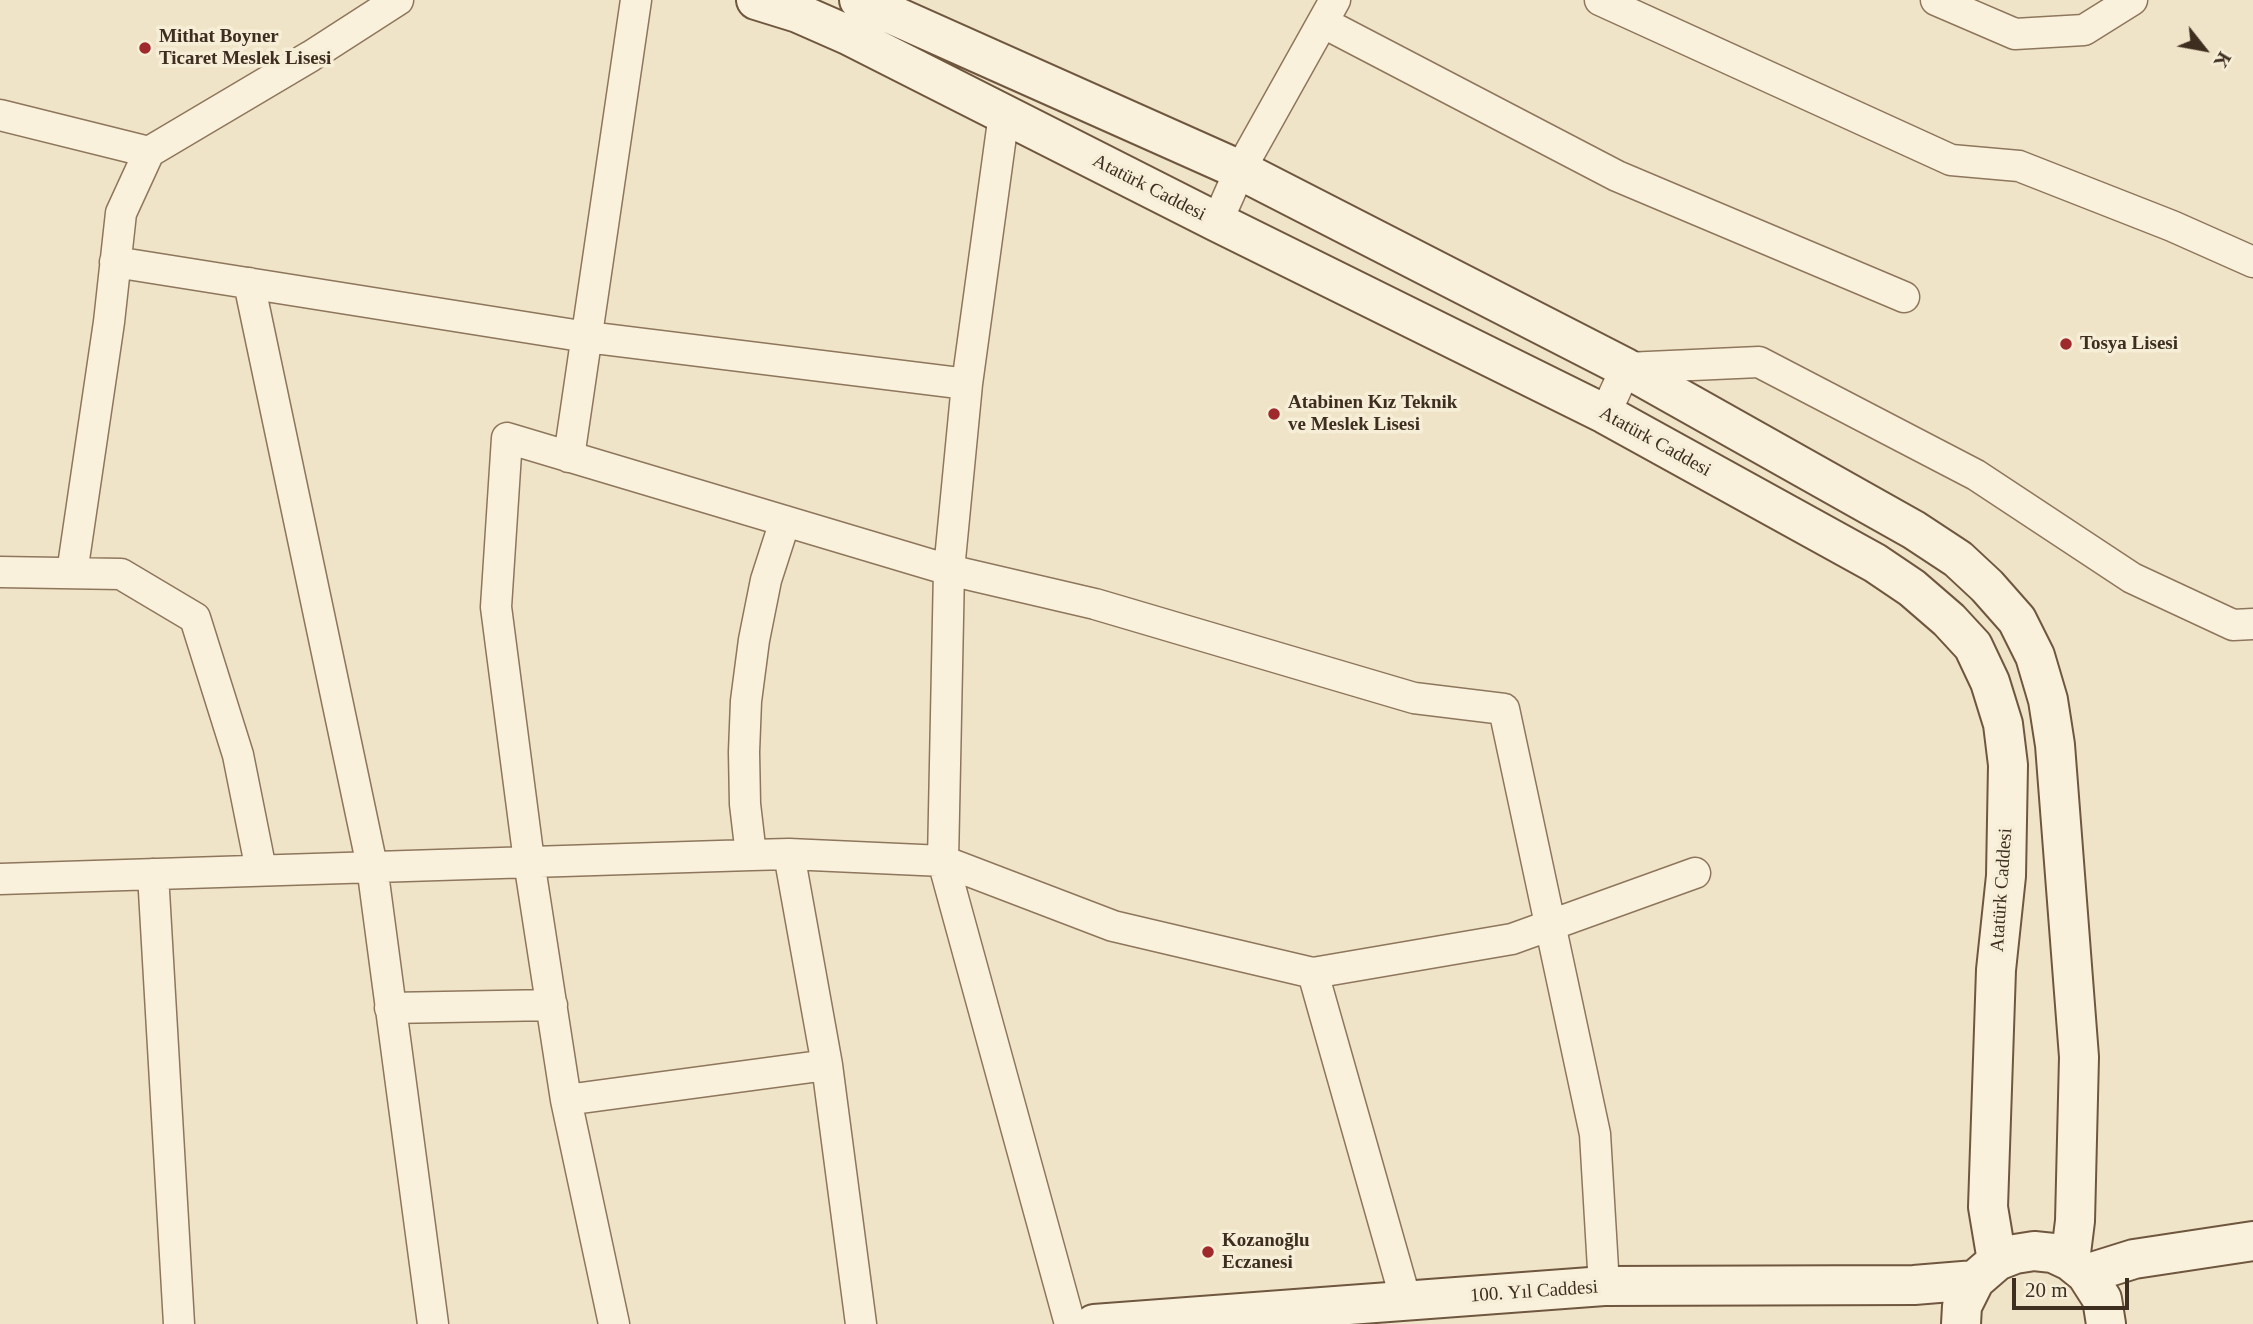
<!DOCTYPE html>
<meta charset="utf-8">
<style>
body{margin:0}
#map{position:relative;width:2253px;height:1324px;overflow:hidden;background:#f0e4c8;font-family:"Times New Roman",serif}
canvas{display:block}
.north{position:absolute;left:2169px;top:14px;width:70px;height:70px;-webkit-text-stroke:5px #f7eed8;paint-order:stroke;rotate:121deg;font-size:19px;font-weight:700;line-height:28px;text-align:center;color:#3d2e20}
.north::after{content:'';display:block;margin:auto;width:24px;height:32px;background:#3d2e20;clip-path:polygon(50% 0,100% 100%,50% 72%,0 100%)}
.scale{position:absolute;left:2012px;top:1278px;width:117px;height:32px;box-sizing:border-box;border:4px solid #3d2e20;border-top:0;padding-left:9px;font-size:21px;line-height:24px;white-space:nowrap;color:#3d2e20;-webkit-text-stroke:5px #f7eed8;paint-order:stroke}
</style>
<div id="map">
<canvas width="2253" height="1324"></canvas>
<div class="north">K</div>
<div class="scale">20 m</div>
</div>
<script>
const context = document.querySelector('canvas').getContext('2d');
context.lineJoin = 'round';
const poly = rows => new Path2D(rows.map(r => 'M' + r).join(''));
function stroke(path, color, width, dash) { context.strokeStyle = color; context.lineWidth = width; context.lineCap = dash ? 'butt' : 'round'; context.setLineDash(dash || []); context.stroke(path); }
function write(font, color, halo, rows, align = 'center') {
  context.font = font + ' "Times New Roman",serif'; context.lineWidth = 7; context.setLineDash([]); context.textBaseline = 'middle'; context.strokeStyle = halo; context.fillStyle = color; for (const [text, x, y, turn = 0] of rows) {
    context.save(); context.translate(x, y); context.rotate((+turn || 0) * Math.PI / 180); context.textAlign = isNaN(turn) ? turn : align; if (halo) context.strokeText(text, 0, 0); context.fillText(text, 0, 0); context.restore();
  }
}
const street = poly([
 [1600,0,1951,160,2019,166,2172,226,2253,262],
 [1936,0,2015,34,2084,30,2132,0],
 [1324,23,1617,176,1904,297],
 [1004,114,967,384,949,570,943,861,1070,1324],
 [0,115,149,152],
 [1217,222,1240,170,1335,0],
 [115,262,587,337,967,384],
 [249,283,372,866,433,1324],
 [1605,414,1626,368,1759,362,1976,475,2132,578,2233,625,2253,624],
 [569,457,636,0],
 [0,572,121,574,195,618,238,755,261,870],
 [72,573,109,322,121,213,149,152,311,56,398,0],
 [789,854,827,1065,861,1324],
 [751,855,745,804,744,752,746,701,754,640,766,580,785,521],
 [153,874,179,1324],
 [0,879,751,855,789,854,943,861,1113,926,1313,973,1512,939,1695,873],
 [1313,973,1406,1301],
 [390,1008,552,1005],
 [566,1100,827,1065],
 [614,1324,566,1100,529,861,496,607,507,438,949,570,1095,604,1414,698,1504,709,1595,1134,1604,1286]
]);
const secondary = poly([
 [756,0,798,13,848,35,1217,222,1605,414,1875,563,1912,588,1949,620,1973,646,1990,682,2003,724,2008,765,2006,876,1996,970,1988,1207,1997,1261],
 [859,0,1240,170,1626,368,1914,530,1958,559,1987,586,2017,620,2035,656,2048,700,2055,745,2079,1057,2075,1221,2070,1261],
 [2086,1274,2134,1259,2253,1241],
 [1094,1324,1604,1286,1914,1285,1975,1280],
 [1961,1324,1962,1306,1975,1280,1997,1261,2015,1254,2034,1251,2053,1253,2070,1261,2086,1274,2102,1299,2106,1324]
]);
const markers = [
 [145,48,7,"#9e2a2b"],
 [2066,344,7,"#9e2a2b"],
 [1274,414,7,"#9e2a2b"],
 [1208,1252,7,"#9e2a2b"]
];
const poiNames = [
 ["Mithat Boyner",159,37],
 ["Ticaret Meslek Lisesi",159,59],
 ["Tosya Lisesi",2080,344],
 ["Atabinen Kız Teknik",1288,403],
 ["ve Meslek Lisesi",1288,425],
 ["Kozanoğlu",1222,1241],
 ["Eczanesi",1222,1263]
];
const streetNames = [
 ["Atatürk Caddesi",1149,188,27],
 ["Atatürk Caddesi",1655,442,29],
 ["Atatürk Caddesi",2002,890,-86],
 ["100. Yıl Caddesi",1534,1292,-4]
];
stroke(street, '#8d765c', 33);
stroke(secondary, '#6f573f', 42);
stroke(street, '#faf1dc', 30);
stroke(secondary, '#faf1dc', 38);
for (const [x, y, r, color] of markers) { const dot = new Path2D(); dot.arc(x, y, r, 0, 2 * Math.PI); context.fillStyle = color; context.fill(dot); stroke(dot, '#f7eed8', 2.5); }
write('bold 19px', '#3d2e20', '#f7eed8', poiNames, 'left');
write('19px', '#3d2e20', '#f7eed8', streetNames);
</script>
